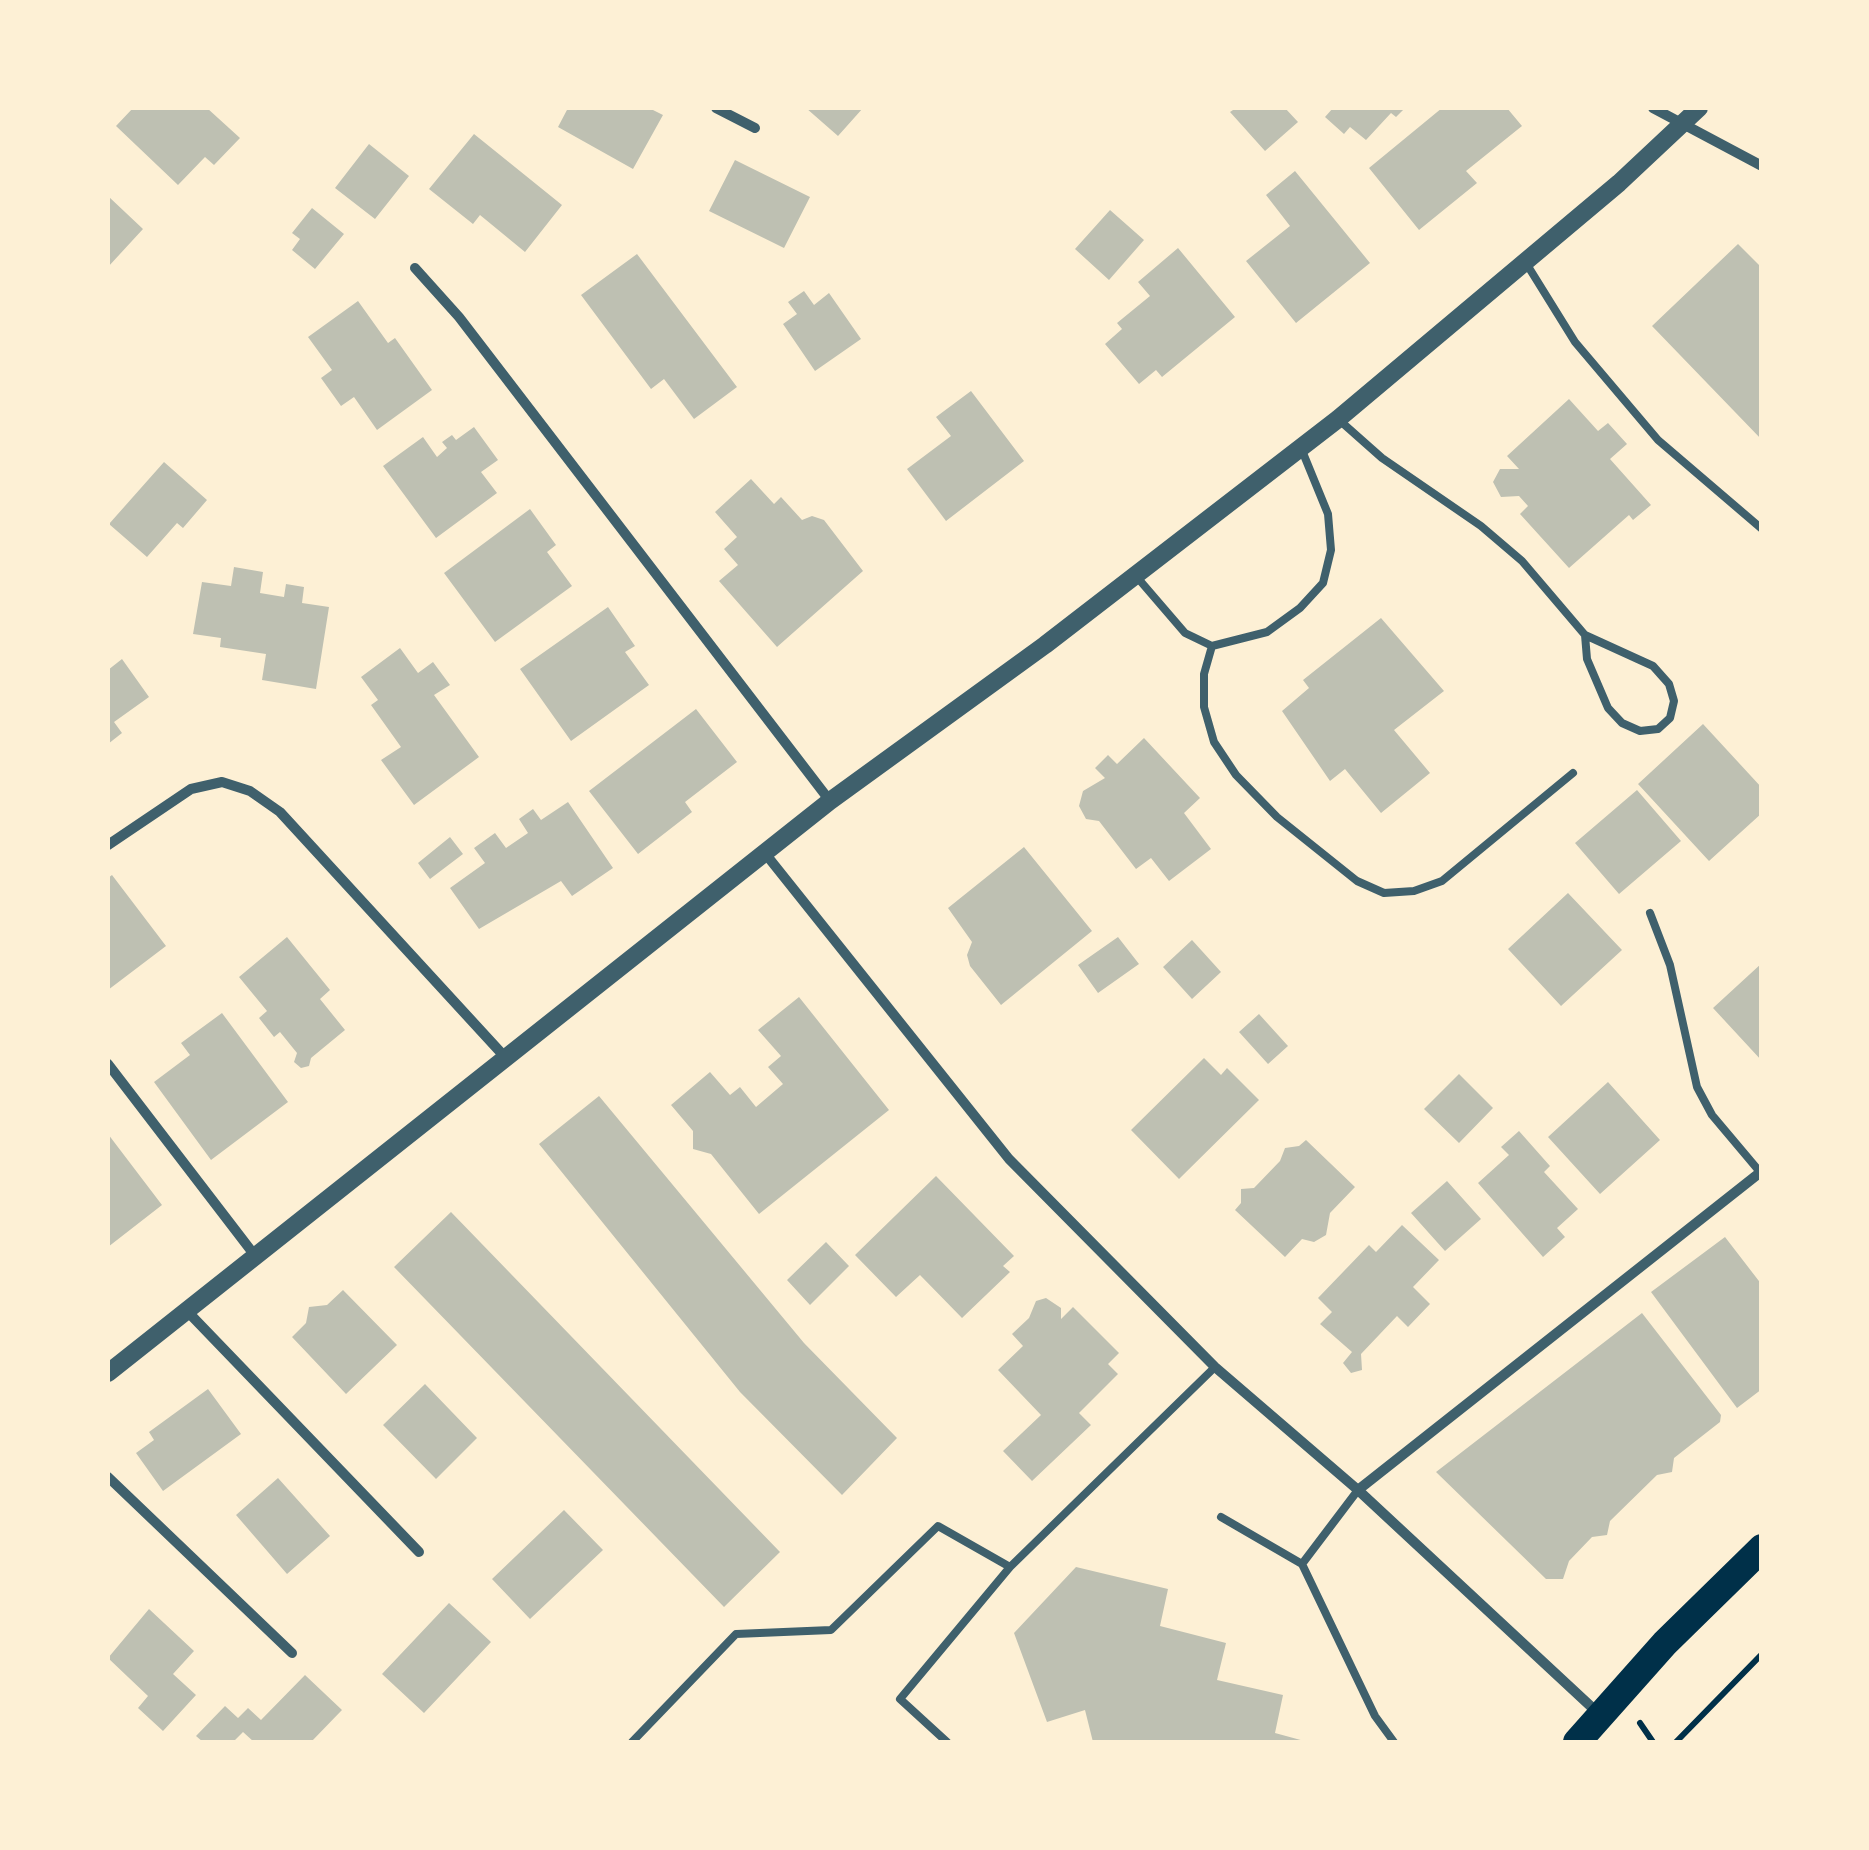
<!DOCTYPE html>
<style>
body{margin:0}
#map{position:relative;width:1869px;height:1850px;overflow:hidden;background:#fdf0d5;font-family:"Playfair Display",serif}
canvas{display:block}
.frame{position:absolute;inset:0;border:110px solid #fdf0d5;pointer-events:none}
</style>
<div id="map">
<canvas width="1869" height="1850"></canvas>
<div class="frame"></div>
</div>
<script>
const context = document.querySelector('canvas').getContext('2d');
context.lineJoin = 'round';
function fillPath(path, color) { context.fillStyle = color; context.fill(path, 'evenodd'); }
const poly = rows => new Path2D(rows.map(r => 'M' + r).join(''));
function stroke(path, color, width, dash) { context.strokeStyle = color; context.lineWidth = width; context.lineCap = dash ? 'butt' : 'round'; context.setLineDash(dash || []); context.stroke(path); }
const building = poly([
 [133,108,207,108,240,138,214,165,205,157,178,185,116,126],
 [568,108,649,108,663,115,633,169,558,127],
 [806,108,863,108,838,136],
 [1236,108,1285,108,1298,122,1265,151,1230,112],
 [1333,108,1405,108,1396,117,1391,113,1366,140,1350,127,1344,134,1325,117],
 [1442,108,1507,108,1522,126,1466,171,1477,183,1419,230,1369,168],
 [474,134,562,205,525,252,480,215,473,224,429,189],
 [369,144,409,176,375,219,335,188],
 [735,160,810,197,784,248,709,211],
 [1295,171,1370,263,1296,323,1246,261,1290,226,1266,195],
 [108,196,143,229,108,267],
 [312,208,344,234,315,269,292,250,300,239,292,233],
 [1110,210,1144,240,1109,280,1075,249],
 [1738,244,1762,268,1762,440,1652,326],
 [1178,248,1235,317,1162,377,1156,370,1139,384,1105,344,1122,329,1117,323,1150,296,1138,282],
 [637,254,737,387,694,419,664,379,651,389,581,295],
 [804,291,814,305,829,293,861,339,815,371,783,324,797,314,788,302],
 [358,301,388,343,395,338,432,390,377,430,354,397,341,406,321,378,332,370,308,337],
 [971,391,1024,461,946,521,907,469,951,436,936,417],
 [1569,399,1598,431,1608,423,1627,444,1610,459,1651,505,1633,520,1629,515,1569,568,1520,514,1528,506,1519,496,1501,497,1493,482,1500,469,1519,469,1507,456],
 [474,427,498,460,481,472,497,493,436,538,383,466,423,437,437,457,447,448,442,442,452,435,456,440],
 [164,462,207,500,183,528,177,523,147,557,109,524],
 [751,479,774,504,781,497,802,520,812,516,824,520,863,571,777,647,719,581,738,565,724,549,737,537,715,512],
 [530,509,556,545,547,552,572,586,495,642,444,573],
 [234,567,263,572,260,593,284,597,286,584,304,587,302,603,329,607,316,689,262,680,266,654,220,647,221,638,193,634,202,582,231,586],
 [608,607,635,646,625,652,649,685,571,741,520,669],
 [1381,618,1444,691,1394,730,1430,773,1381,813,1345,769,1330,781,1282,711,1309,688,1303,680],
 [400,648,418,673,433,662,450,685,434,695,479,757,414,805,381,760,401,747,371,705,378,700,361,677],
 [122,659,149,697,114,722,122,733,108,744,108,670],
 [696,709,737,762,685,802,692,812,638,854,589,791],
 [1703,724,1762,788,1762,813,1709,861,1638,784],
 [1144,738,1200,798,1184,813,1211,849,1169,881,1151,858,1136,869,1099,821,1086,819,1079,806,1083,791,1105,778,1095,768,1108,755,1117,764],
 [1637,790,1681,841,1619,894,1575,843],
 [568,802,613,868,572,896,561,881,479,929,450,888,485,863,474,848,495,833,506,848,528,833,519,819,533,809,541,820],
 [450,837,463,854,430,879,418,863],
 [1024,847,1092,931,1001,1005,970,966,967,955,972,942,948,908],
 [112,875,166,946,108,990,108,878],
 [1568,893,1622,950,1561,1006,1508,949],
 [287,937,330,990,320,999,345,1030,311,1058,309,1066,301,1068,294,1062,297,1053,280,1032,274,1037,259,1018,267,1011,239,977],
 [1118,937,1139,964,1098,993,1078,965],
 [1192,940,1221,972,1192,999,1163,967],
 [1762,963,1762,1061,1713,1008],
 [799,997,889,1110,759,1214,711,1154,693,1149,693,1131,671,1105,710,1072,730,1095,740,1087,756,1107,783,1084,768,1067,781,1056,758,1030],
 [222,1013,288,1102,211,1160,154,1082,190,1055,181,1043],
 [1259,1014,1288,1046,1268,1064,1239,1032],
 [1204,1058,1221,1075,1227,1068,1259,1100,1179,1179,1131,1130],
 [1459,1074,1493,1108,1459,1143,1424,1109],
 [1608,1082,1660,1140,1600,1194,1548,1137],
 [599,1096,804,1343,897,1438,842,1495,740,1392,539,1144],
 [1519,1131,1550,1166,1544,1172,1578,1209,1557,1228,1565,1237,1543,1257,1478,1183,1509,1155,1501,1147],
 [108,1134,162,1205,108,1247],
 [1306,1140,1355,1187,1330,1213,1326,1235,1314,1242,1302,1239,1285,1257,1235,1210,1241,1203,1241,1189,1254,1188,1280,1161,1285,1148,1299,1146],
 [936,1176,1014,1256,1003,1266,1010,1272,962,1318,920,1275,896,1297,855,1255],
 [1447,1181,1481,1219,1445,1251,1411,1213],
 [451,1212,780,1552,724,1607,394,1267],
 [1402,1225,1439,1260,1413,1287,1430,1304,1408,1327,1397,1316,1361,1354,1362,1370,1351,1373,1343,1363,1352,1352,1320,1324,1332,1312,1318,1298,1369,1245,1376,1252],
 [1725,1237,1762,1285,1762,1389,1737,1408,1651,1292],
 [826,1242,849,1266,810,1305,787,1280],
 [343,1290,397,1345,346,1394,292,1337,306,1323,309,1307,327,1305],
 [1046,1298,1061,1308,1061,1319,1073,1307,1119,1353,1108,1364,1118,1374,1079,1413,1091,1425,1032,1481,1003,1451,1041,1415,998,1370,1023,1346,1012,1334,1029,1318,1036,1301],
 [1642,1313,1721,1415,1720,1422,1674,1458,1672,1472,1657,1475,1610,1521,1607,1535,1592,1537,1569,1561,1563,1579,1546,1579,1436,1472],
 [425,1384,477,1438,436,1479,383,1425],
 [208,1389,241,1434,163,1491,136,1453,154,1440,149,1432],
 [278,1478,330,1536,287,1574,236,1515],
 [564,1510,603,1550,530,1619,492,1579],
 [1076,1567,1168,1589,1160,1626,1226,1643,1217,1680,1283,1695,1275,1733,1308,1742,1093,1742,1085,1710,1047,1722,1014,1633],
 [449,1603,491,1642,424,1713,382,1674],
 [149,1609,194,1651,173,1674,196,1695,163,1731,138,1708,148,1696,108,1658],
 [305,1675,342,1710,311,1742,254,1742,243,1732,233,1742,203,1742,196,1736,225,1706,238,1718,248,1708,261,1720]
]);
const path = poly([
 [1640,1723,1653,1742],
 [1676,1742,1762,1654]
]);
const service = poly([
 [1526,263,1575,342,1658,440,1762,529],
 [1338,419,1382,458,1481,526,1522,561,1585,635,1653,666,1669,684,1674,701,1670,718,1658,729,1640,731,1622,723,1608,708,1587,659,1585,635],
 [1136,576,1185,633,1212,646,1267,632,1300,608,1323,583,1331,550,1328,514,1301,448],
 [1212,646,1204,674,1204,707,1214,742,1236,775,1277,817,1357,881,1384,893,1414,891,1442,881,1573,773],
 [1650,913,1670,965,1697,1087,1712,1115,1760,1172],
 [1358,1490,1302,1564,1375,1716,1394,1742],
 [1221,1517,1302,1564],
 [632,1742,736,1634,831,1630,938,1526,1010,1567,1215,1367],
 [947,1742,900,1699,1010,1567]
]);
const minor = poly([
 [716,108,755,128],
 [1653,108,1762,166],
 [415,268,459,317,830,801],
 [108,845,191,789,222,782,250,791,280,812,504,1056],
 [764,852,1009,1159,1215,1367,1358,1490,1599,1714],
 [108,1064,256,1257],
 [187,1311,419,1552],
 [108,1477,292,1653],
 [1358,1490,1762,1171]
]);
const tertiary = poly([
 [108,1373,830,801,1045,645,1338,419,1619,183,1699,108]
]);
const trunk = poly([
 [1577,1742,1665,1643,1762,1548]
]);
fillPath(building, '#bec0b2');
stroke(path, '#003049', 6);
stroke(service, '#3f606c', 8);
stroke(minor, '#3f606c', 10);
stroke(tertiary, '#3f606c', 18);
stroke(trunk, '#003049', 28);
</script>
